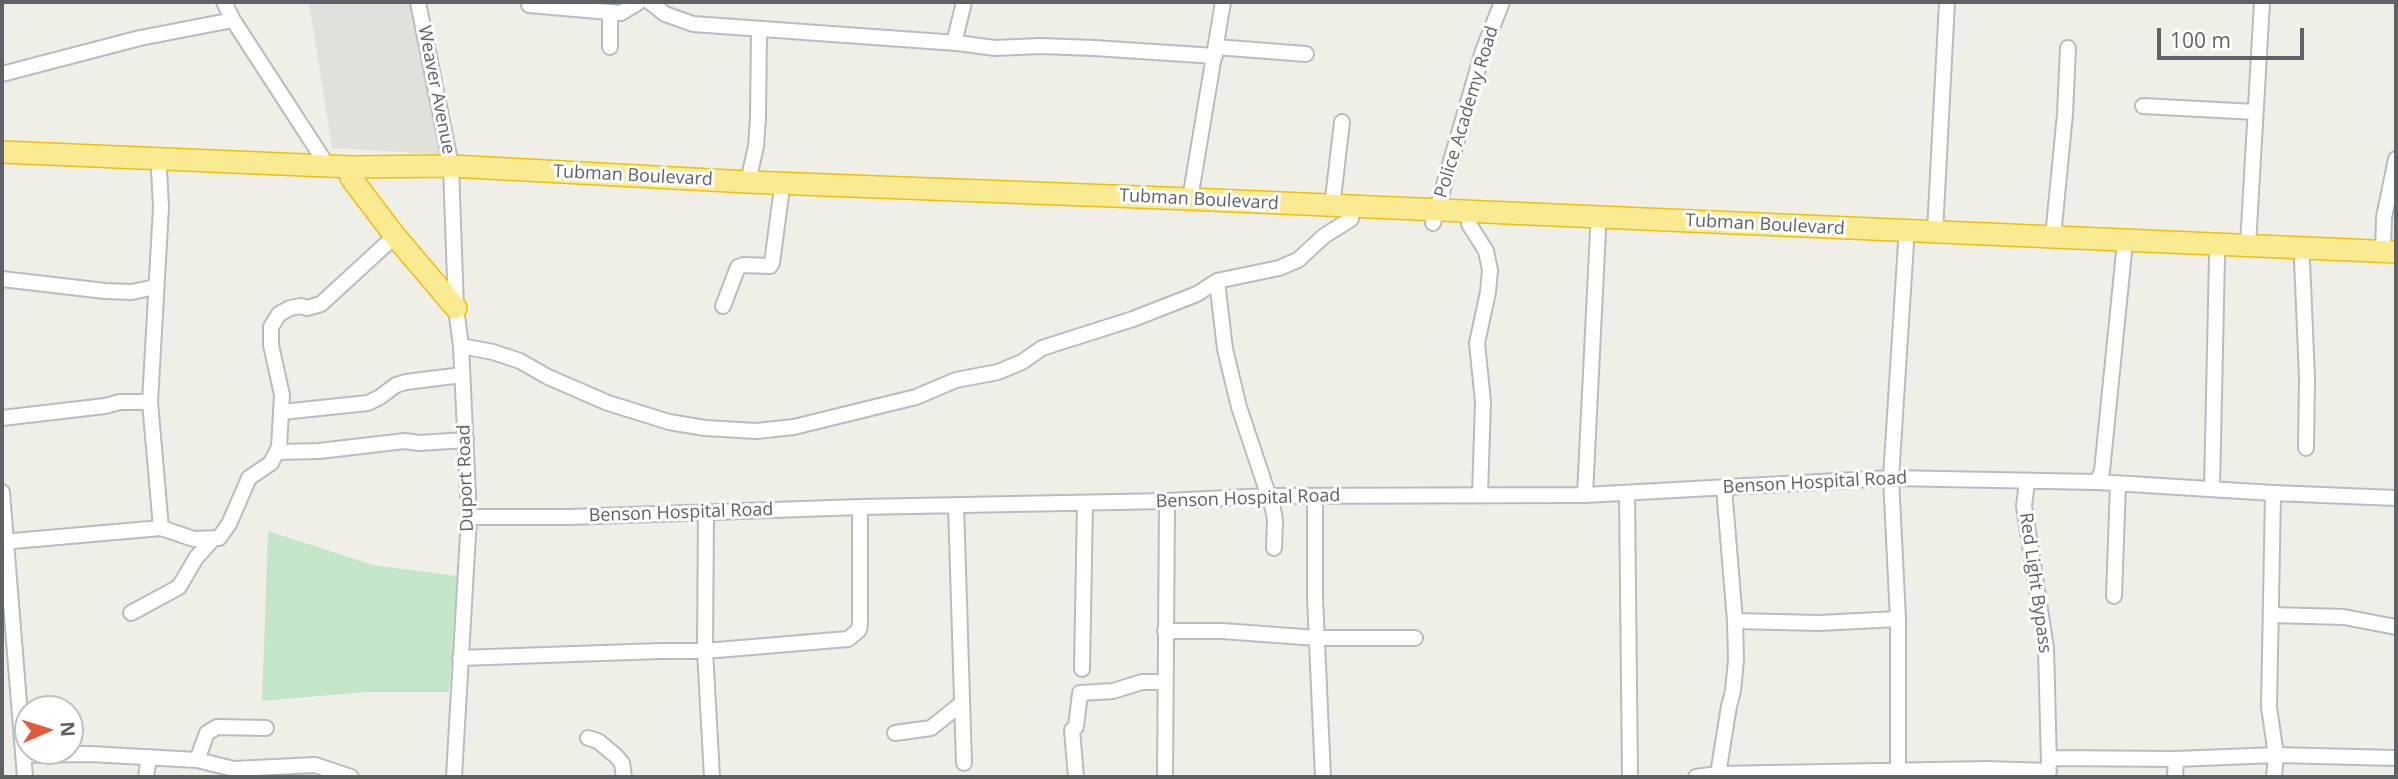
<!DOCTYPE html>
<style>
body{margin:0}
#map{position:relative;width:2398px;height:779px;overflow:hidden;background:#f0efe7;font-family:"Open Sans",sans-serif}
canvas{display:block}
.frame{position:absolute;inset:0;border:4px solid #5e6166;pointer-events:none}
.north{position:absolute;left:14px;top:695px;width:70px;height:70px;box-sizing:border-box;background:#fff;border:2px solid #bfc0c2;border-radius:50%;rotate:87deg;font-size:19px;font-weight:700;line-height:28px;text-align:center;color:#5e6166}
.north::after{content:'';display:block;margin:auto;width:24px;height:32px;background:#e55838;clip-path:polygon(50% 0,100% 100%,50% 72%,0 100%)}
.scale{position:absolute;left:2157px;top:28px;width:147px;height:32px;box-sizing:border-box;border:4px solid #5e6166;border-top:0;padding-left:9px;font-size:21px;line-height:24px;white-space:nowrap;color:#5e6166;-webkit-text-stroke:5px #fff;paint-order:stroke}
</style>
<div id="map">
<canvas width="2398" height="779"></canvas>
<div class="frame"></div>
<div class="north">N</div>
<div class="scale">100 m</div>
</div>
<script>
const context = document.querySelector('canvas').getContext('2d');
context.lineJoin = 'round';
function fillPath(path, color) { context.fillStyle = color; context.fill(path, 'evenodd'); }
const poly = rows => new Path2D(rows.map(r => 'M' + r).join(''));
function stroke(path, color, width, dash) { context.strokeStyle = color; context.lineWidth = width; context.lineCap = dash ? 'butt' : 'round'; context.setLineDash(dash || []); context.stroke(path); }
function write(font, color, halo, rows, align = 'center') {
  context.font = font + ' "Open Sans",sans-serif'; context.lineWidth = 6; context.setLineDash([]); context.textBaseline = 'middle'; context.strokeStyle = halo; context.fillStyle = color; for (const [text, x, y, turn = 0] of rows) {
    context.save(); context.translate(x, y); context.rotate((+turn || 0) * Math.PI / 180); context.textAlign = isNaN(turn) ? turn : align; if (halo) context.strokeText(text, 0, 0); context.fillText(text, 0, 0); context.restore();
  }
}
const industrial = poly([
 [309,2,425,2,450,155,332,148]
]);
const green = poly([
 [268,531,373,565,457,576,449,692,366,692,262,701]
]);
const minor = poly([
 [224,2,233,20,327,165],
 [418,2,451,166,456,308,461,346,469,517,454,777],
 [650,2,665,14,693,24,957,43,995,48,1040,46,1094,48,1215,56],
 [529,5,621,13,639,2],
 [954,43,964,2],
 [610,47,610,13],
 [1216,47,1306,54],
 [2,74,140,38,233,20],
 [2143,106,2255,112],
 [748,182,756,146,758,118,759,30],
 [1190,199,1223,2],
 [1332,207,1342,122],
 [1433,223,1483,51,1502,2],
 [1469,224,1486,251,1490,270,1488,292,1477,343,1483,402,1480,495],
 [1935,232,1947,2],
 [2053,237,2065,114,2068,48],
 [2248,245,2262,2],
 [2383,252,2384,217,2396,159],
 [2302,260,2307,378,2306,448],
 [2,279,105,291,132,292,155,287],
 [1217,281,1225,349,1239,407,1273,509,1275,520,1274,548],
 [723,306,738,267,743,265,770,266,772,263,781,195],
 [461,346,493,352,520,361,548,377,608,403,669,422,705,428,756,431,794,427,916,397,956,380,998,372,1022,362,1042,348,1133,319,1197,294,1217,281,1279,268,1298,260,1324,236,1351,219],
 [150,402,161,207,159,169],
 [282,412,368,403,380,397,396,385,406,382,462,375],
 [2,418,105,406,120,402,150,402,161,528],
 [278,452,319,451,405,441,419,443,466,440],
 [2027,482,2024,506,2046,648,2049,765],
 [2097,482,2273,493,2396,498],
 [2212,489,2217,256],
 [2,492,25,777],
 [1627,493,1630,777],
 [2273,493,2269,707,2276,755,2274,777],
 [1585,495,1598,230],
 [1315,496,1315,598,1323,777],
 [956,505,964,763],
 [706,513,705,651,712,777],
 [469,517,569,517,860,507,1167,501,1268,496,1585,495,1891,478,2097,482,2102,471,2124,252],
 [2,542,161,528,194,539,219,538,229,524,249,478,271,463,279,447,282,395,271,345,271,327,279,314,290,308,301,306,307,308,321,304,395,236],
 [2114,596,2118,484],
 [131,613,179,587,196,558,213,539],
 [2272,615,2344,617,2396,627],
 [1735,621,1819,623,1898,619],
 [1165,631,1222,631,1317,638,1415,638],
 [460,658,660,651,705,651,848,639,859,630,860,623,860,507],
 [1082,669,1085,503],
 [895,733,931,728,962,703],
 [588,738,598,741,616,756,622,763,624,777],
 [23,755,90,754,197,760,234,769,315,765,351,777],
 [2050,758,2176,759,2276,755,2396,758],
 [197,760,207,733,217,727,266,728],
 [1898,771,1898,619,1891,478,1906,243],
 [1718,774,1729,706,1733,691,1736,660,1735,621,1724,488],
 [146,777,149,757],
 [1076,777,1072,730,1076,727,1080,693,1113,691,1142,682,1165,682],
 [1165,777,1167,501],
 [1696,777,1718,774,1987,769,2049,771],
 [2175,777,2176,759]
]);
const highway = poly([
 [2,152,351,167,451,166,748,182,1190,199,2396,252],
 [351,178,395,236,456,308]
]);
const streetNames = [
 ["Weaver Avenue",436,90,79],
 ["Police Academy Road",1467,112,-73],
 ["Tubman Boulevard",633,176,3],
 ["Tubman Boulevard",1199,200,3],
 ["Tubman Boulevard",1765,225,3],
 ["Duport Road",466,478,-92],
 ["Benson Hospital Road",1815,483,-3],
 ["Benson Hospital Road",1248,499,-2],
 ["Benson Hospital Road",681,513,-2],
 ["Red Light Bypass",2035,583,82]
];
fillPath(industrial, '#e2e0db');
fillPath(green, '#c4e6c8');
stroke(minor, '#b9bbc0', 18);
stroke(highway, '#efc007', 24);
stroke(minor, '#fff', 14);
stroke(highway, '#faeb93', 21);
write('18px', '#5e6166', '#fff', streetNames);
</script>
